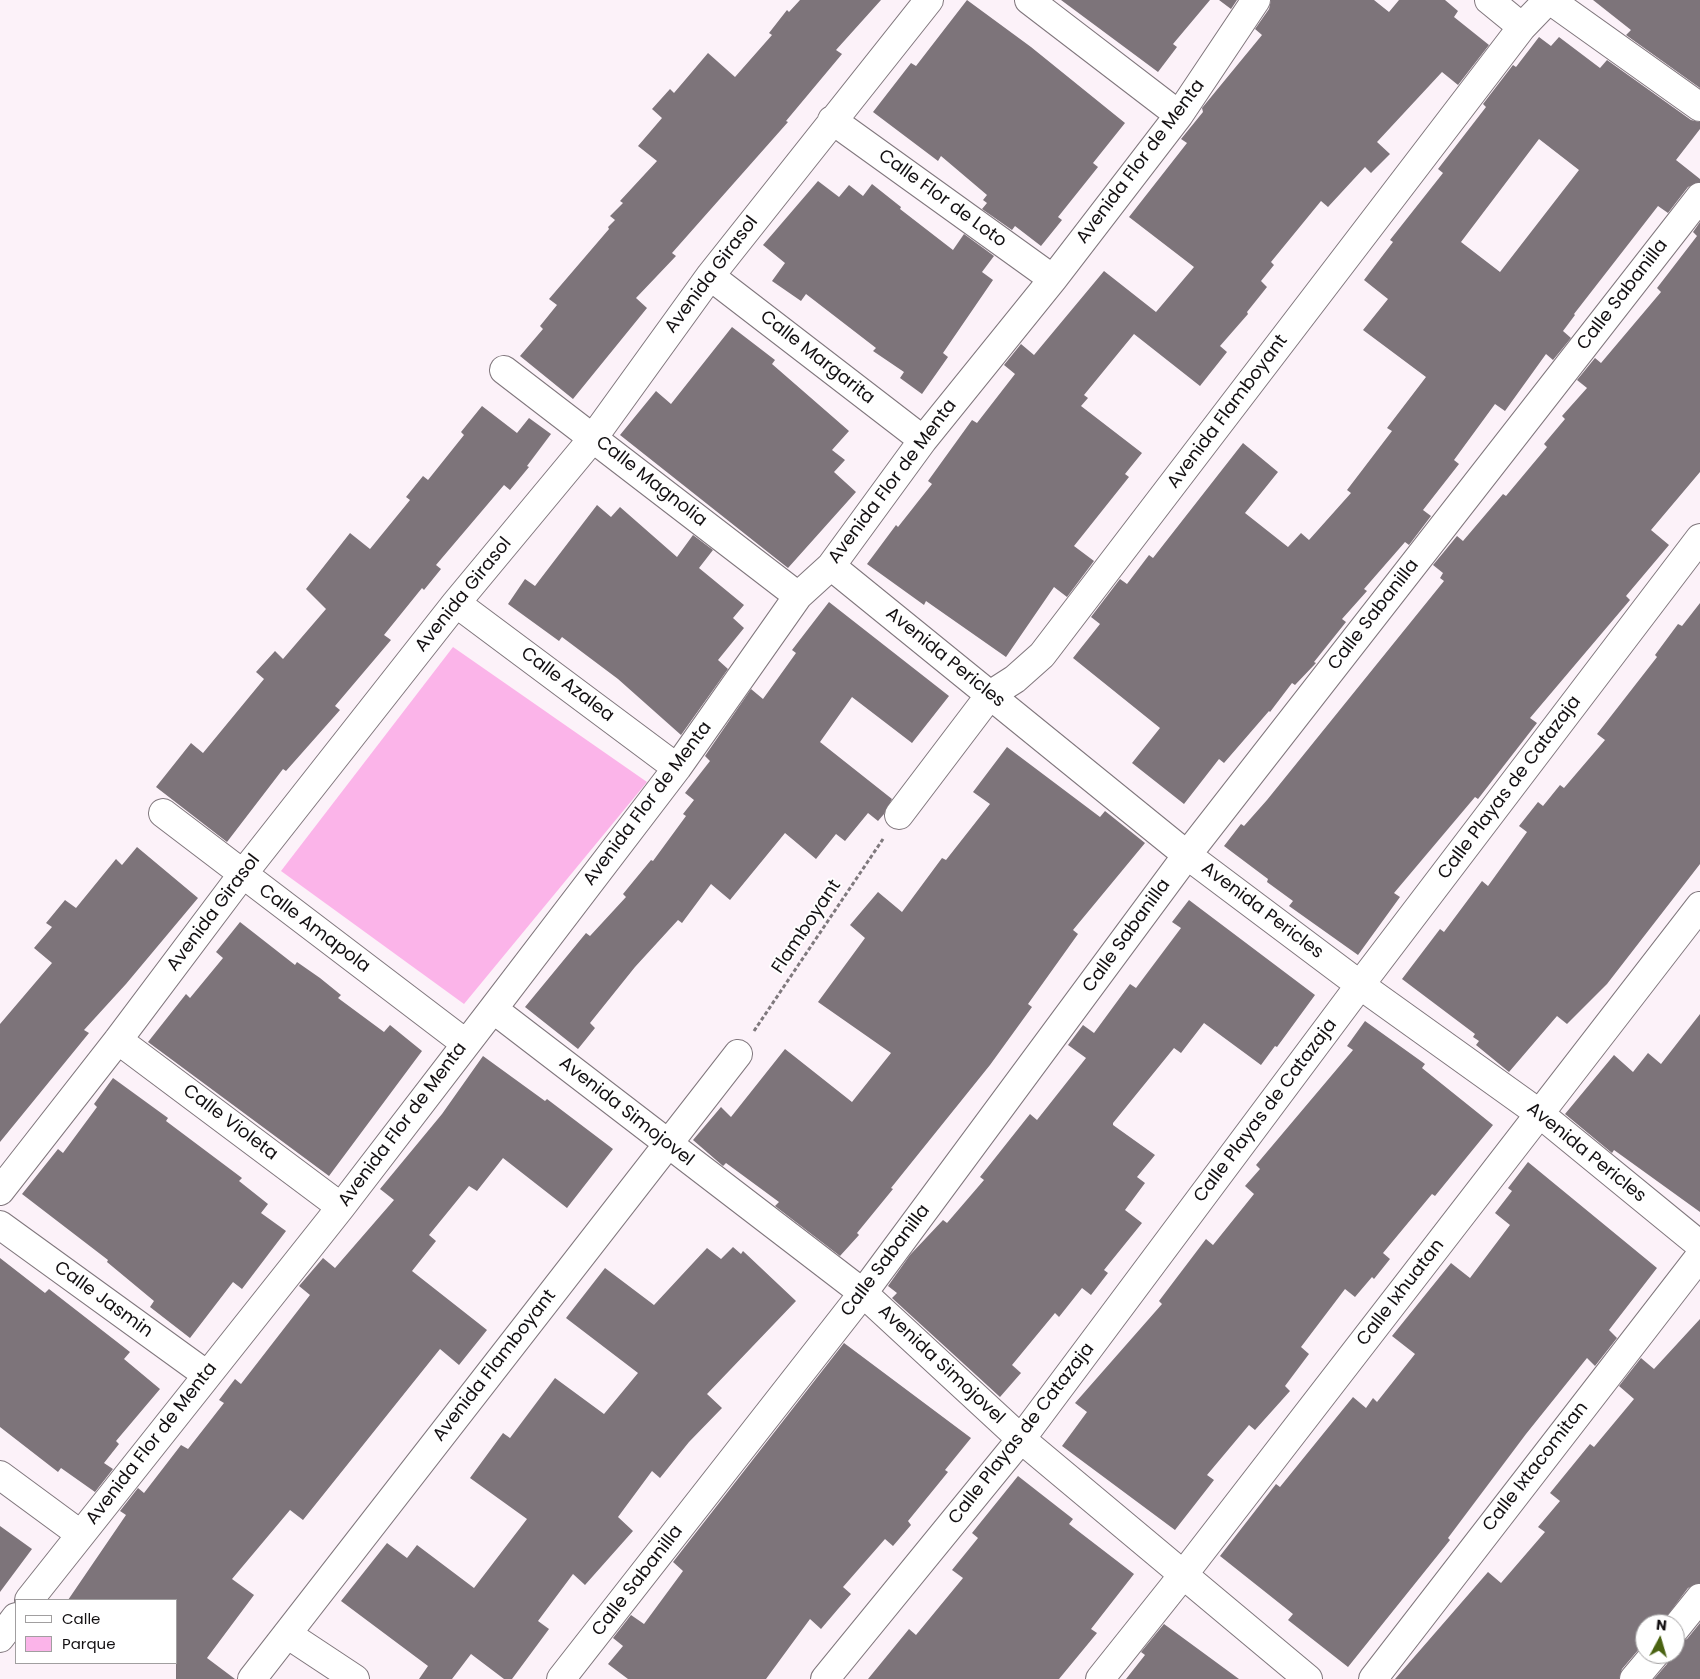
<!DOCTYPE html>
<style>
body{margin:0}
#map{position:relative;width:1700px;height:1679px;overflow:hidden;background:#fcf2f9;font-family:Poppins,sans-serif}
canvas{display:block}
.legend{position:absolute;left:15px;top:1599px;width:162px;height:65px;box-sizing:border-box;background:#fff;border:1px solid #a19fa0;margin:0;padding:6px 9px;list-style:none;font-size:15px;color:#131012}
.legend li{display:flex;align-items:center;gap:10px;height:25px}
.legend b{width:25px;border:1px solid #a19fa0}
.north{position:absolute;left:1635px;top:1614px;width:50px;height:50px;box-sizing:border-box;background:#fff;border:1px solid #a19fa0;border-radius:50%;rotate:6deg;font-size:14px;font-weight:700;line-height:20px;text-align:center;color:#131012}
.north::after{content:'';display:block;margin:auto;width:18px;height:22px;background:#496211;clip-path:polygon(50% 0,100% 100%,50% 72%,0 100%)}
</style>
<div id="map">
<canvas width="1700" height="1679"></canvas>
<ul class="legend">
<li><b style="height:6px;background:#fff"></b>Calle</li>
<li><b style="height:14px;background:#fbb4e9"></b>Parque</li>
</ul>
<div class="north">N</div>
</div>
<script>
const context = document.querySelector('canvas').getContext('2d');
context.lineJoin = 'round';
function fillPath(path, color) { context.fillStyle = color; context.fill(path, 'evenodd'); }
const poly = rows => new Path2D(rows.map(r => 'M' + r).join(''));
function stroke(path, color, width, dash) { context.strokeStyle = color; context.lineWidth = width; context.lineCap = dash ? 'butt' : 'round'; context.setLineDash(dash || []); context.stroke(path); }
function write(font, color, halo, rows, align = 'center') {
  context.font = font + ' Poppins,sans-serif'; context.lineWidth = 4; context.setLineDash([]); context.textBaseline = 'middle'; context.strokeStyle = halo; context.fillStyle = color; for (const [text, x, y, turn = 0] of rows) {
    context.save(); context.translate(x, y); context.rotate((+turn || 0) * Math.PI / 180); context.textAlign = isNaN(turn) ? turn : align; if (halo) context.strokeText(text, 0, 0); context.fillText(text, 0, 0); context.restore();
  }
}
const green = poly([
 [453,647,647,782,464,1004,281,871]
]);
const building = poly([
 [800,0,881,0,836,50,842,54,786,121,788,122,672,253,676,256,636,298,647,308,573,399,520,356,543,329,540,326,557,305,549,299,609,229,608,227,615,220,610,216,623,203,620,201,657,161,638,146,662,118,652,109,670,89,674,93,708,53,735,77,772,35,769,33,787,10,789,12],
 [967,0,1031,47,1125,123,1093,163,1098,167,1058,217,1062,220,1041,246,1015,226,1012,230,982,209,987,203,983,200,987,195,941,156,938,161,873,112,911,63,916,66],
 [1061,0,1210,0,1173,44,1177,47,1158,72],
 [1219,0,1237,0,1231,9],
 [1271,0,1374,0,1389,12,1399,0,1445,0,1458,11,1454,17,1489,45,1458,85,1442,72,1377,142,1390,154,1371,173,1365,167,1328,207,1321,201,1271,262,1274,265,1261,281,1267,287,1247,312,1248,314,1220,346,1227,352,1200,386,1134,334,1084,395,1088,398,1081,406,1142,453,1125,474,1129,477,1074,546,1094,561,1067,597,1054,587,1006,657,926,601,924,605,867,564,896,525,898,527,932,484,928,481,972,420,977,423,1015,374,1004,365,1021,344,1034,355,1104,271,1156,312,1194,267,1129,217,1187,143,1181,139,1203,112,1202,108,1262,35,1255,29,1269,9],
 [1593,0,1700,0,1700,88,1626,35,1631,30],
 [1539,37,1551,46,1559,37,1600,68,1607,60,1691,120,1700,122,1700,129,1676,160,1700,179,1700,182,1688,187,1668,213,1658,206,1574,314,1575,315,1563,331,1571,338,1553,360,1546,354,1505,411,1495,404,1454,460,1459,464,1423,510,1431,516,1409,545,1405,542,1364,589,1367,591,1342,619,1346,622,1314,662,1316,663,1295,685,1292,683,1270,712,1269,711,1224,763,1219,759,1184,804,1132,763,1160,728,1073,658,1100,624,1091,617,1120,579,1127,584,1149,555,1153,558,1243,443,1278,472,1245,513,1288,547,1301,533,1309,540,1351,493,1347,490,1392,431,1387,428,1426,377,1363,330,1388,299,1364,280,1393,242,1390,240,1443,173,1438,169,1486,107,1483,104,1513,65,1516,67],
 [1539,139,1579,170,1500,272,1461,242],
 [818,181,839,197,849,185,863,196,872,184,901,207,900,209,953,250,964,234,994,256,982,272,993,280,943,353,948,357,922,394,900,378,904,372,873,351,876,348,806,294,801,301,772,281,785,263,763,245],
 [1700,222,1700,472,1651,530,1669,545,1626,596,1630,600,1530,718,1537,723,1478,799,1475,797,1394,893,1400,897,1358,955,1289,906,1293,901,1267,882,1268,879,1224,846,1241,824,1244,826,1267,800,1444,581,1440,578,1443,573,1433,565,1443,553,1457,536,1463,541,1503,494,1506,496,1547,447,1544,444,1565,419,1562,416,1587,388,1577,380,1595,358,1601,363,1661,292,1657,288,1697,236,1693,232],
 [732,327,775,360,772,364,849,431,832,450,845,460,834,472,856,492,788,568,620,435,656,391,671,404],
 [482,406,517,433,529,418,551,434,527,466,529,467,510,490,504,485,436,565,441,569,424,590,422,588,384,635,391,640,335,706,340,710,286,771,283,769,227,842,156,787,191,743,203,753,264,679,256,672,275,651,283,659,326,609,306,589,350,533,370,549,410,500,406,497,423,476,428,480,464,435,461,432],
 [597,505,611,517,620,507,677,557,693,535,713,550,699,568,744,605,733,618,744,628,718,660,728,669,681,735,618,679,562,637,559,641,508,604,525,579,535,586],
 [829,602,949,696,912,743,852,697,820,742,892,799,884,814,878,821,868,813,845,841,836,834,816,859,785,833,730,900,711,884,682,923,678,920,635,967,590,1023,595,1028,578,1049,525,1007,586,933,590,936,626,897,623,894,651,860,653,861,686,816,683,814,694,800,685,793,710,761,705,756,751,689,763,699,796,653,792,650],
 [1700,603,1700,864,1607,984,1567,1024,1557,1016,1509,1072,1476,1045,1479,1041,1473,1037,1475,1034,1402,979,1440,929,1444,932,1482,881,1488,886,1527,832,1519,826,1538,802,1543,806,1560,785,1564,788,1605,740,1597,734,1657,657,1655,655,1678,624,1682,626],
 [1007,747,1100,817,1105,811,1145,843,1073,930,1078,934,1028,1004,1032,1007,990,1065,891,1188,893,1189,857,1233,859,1235,840,1256,775,1206,779,1202,726,1163,723,1166,693,1140,721,1107,731,1117,785,1049,852,1102,891,1053,818,1002,865,938,850,925,878,892,902,912,942,858,946,860,990,804,973,792],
 [137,847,198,898,126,984,84,1030,89,1033,0,1142,0,1024,52,963,34,948,52,927,46,923,65,900,76,908,116,859,122,865],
 [1189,900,1315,995,1277,1047,1275,1046,1261,1065,1204,1023,1181,1053,1174,1048,1113,1123,1113,1125,1155,1155,1137,1177,1145,1183,1125,1210,1142,1223,1104,1270,1108,1273,1091,1295,1082,1288,1059,1317,1055,1313,1012,1365,1021,1373,1000,1397,892,1298,897,1293,888,1286,910,1255,943,1220,947,1223,984,1180,980,1177,1030,1114,1037,1120,1086,1058,1068,1045,1083,1025,1094,1033,1130,984,1136,988,1181,928,1172,922],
 [240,922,295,965,297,962,320,978,341,995,338,998,384,1032,390,1025,422,1051,329,1176,148,1042,186,994,190,998,223,958,216,952],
 [1700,1014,1700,1212,1614,1150,1612,1153,1565,1114,1614,1055,1633,1072,1648,1053,1661,1064],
 [1365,1021,1425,1064,1422,1068,1493,1125,1435,1196,1432,1194,1383,1253,1390,1259,1374,1279,1372,1277,1355,1297,1345,1289,1301,1347,1309,1354,1285,1386,1290,1391,1255,1430,1249,1425,1207,1475,1214,1480,1175,1530,1062,1446,1087,1412,1075,1403,1162,1304,1159,1301,1206,1239,1213,1245,1254,1194,1245,1186,1260,1169,1256,1165,1353,1050,1347,1046],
 [483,1056,545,1101,547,1099,613,1149,567,1208,503,1158,477,1191,469,1186,429,1235,436,1241,412,1271,487,1330,459,1365,440,1349,303,1520,290,1510,232,1579,254,1595,207,1658,235,1679,176,1679,176,1600,68,1600,126,1515,120,1511,138,1488,144,1493,181,1445,188,1449,224,1403,219,1400,235,1379,241,1384,310,1295,299,1286,323,1258,335,1268,394,1200,380,1189,442,1114],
 [113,1078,168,1118,166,1121,242,1178,239,1181,268,1204,261,1213,286,1231,242,1289,233,1282,190,1338,150,1307,154,1301,107,1262,108,1260,22,1194,58,1149,63,1153,97,1107,94,1104],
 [1528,1162,1657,1268,1609,1330,1617,1338,1595,1366,1587,1358,1526,1434,1448,1538,1450,1540,1348,1667,1288,1620,1293,1614,1220,1556,1276,1484,1280,1487,1353,1397,1366,1408,1373,1398,1377,1402,1415,1354,1392,1336,1451,1263,1470,1278,1510,1225,1495,1213,1512,1191,1508,1188],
 [733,1247,741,1254,743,1251,796,1301,707,1394,722,1408,689,1442,660,1478,652,1471,618,1517,633,1531,585,1585,573,1574,538,1621,549,1629,512,1679,504,1679,471,1654,452,1679,419,1679,428,1666,341,1601,387,1543,407,1558,417,1545,474,1588,527,1519,470,1478,503,1433,510,1438,555,1378,604,1414,638,1373,566,1318,605,1268,654,1305,707,1248,721,1259],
 [0,1258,45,1293,49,1289,130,1352,124,1359,160,1389,116,1441,119,1444,104,1463,113,1469,95,1492,61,1468,58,1472,0,1427],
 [1700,1319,1700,1583,1688,1588,1661,1624,1645,1624,1645,1642,1622,1669,1619,1679,1395,1679,1488,1572,1501,1583,1545,1532,1538,1527,1560,1501,1550,1493,1590,1444,1594,1447,1634,1399,1619,1386,1641,1358,1654,1369],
 [844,1343,971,1438,945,1470,948,1472,908,1521,911,1525,893,1546,885,1539,843,1587,851,1594,838,1609,821,1629,810,1619,766,1679,628,1679,608,1664,623,1646,613,1638,631,1615,644,1624,683,1571,673,1562],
 [1018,1476,1073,1519,1069,1524,1134,1574,1091,1629,1097,1633,1059,1679,868,1679,909,1629,916,1635,963,1578,952,1570,978,1538,972,1533],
 [0,1526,32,1549,0,1592],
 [1700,1623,1700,1679,1654,1679,1667,1664,1670,1654,1675,1654,1675,1644,1687,1639],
 [1164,1624,1239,1679,1126,1679,1145,1655,1141,1652]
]);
const path = poly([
 [754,1031,883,839]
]);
const minor = poly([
 [1029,0,1179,115],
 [1489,0,1522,27],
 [1550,0,1700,107],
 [832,120,1053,279],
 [710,276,923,440],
 [504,370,798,596],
 [831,566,1187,855,1360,985,1540,1114,1700,1245],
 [456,603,677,768],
 [163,813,465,1043],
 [899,815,990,695,1015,679,1042,655,1522,27,1548,0],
 [493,1009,863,1293,1021,1439,1308,1679],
 [118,1040,341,1207],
 [0,1191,118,1040,242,875,456,603,593,438,710,276,929,0],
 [0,1225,207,1375],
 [0,1475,80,1534],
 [29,1600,341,1207,493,1009,677,768,798,596,831,566,923,440,1053,279,1179,115,1256,0],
 [1675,1629,1700,1598],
 [287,1634,355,1679],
 [0,1638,16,1617],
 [252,1679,738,1054],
 [561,1679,863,1293,1187,855,1700,197],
 [825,1679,1021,1439,1360,985,1700,538],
 [1100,1679,1183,1575,1700,906],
 [1373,1679,1700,1256],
 [1634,1679,1655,1654]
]);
const streetNames = [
 ["Avenida Flor de Menta",1141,162,-53],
 ["Calle Flor de Loto",942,199,36],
 ["Avenida Girasol",712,275,-53],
 ["Calle Sabanilla",1623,295,-52],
 ["Calle Margarita",817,358,38],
 ["Avenida Flamboyant",1228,412,-53],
 ["Calle Magnolia",651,482,38],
 ["Avenida Flor de Menta",893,482,-53],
 ["Avenida Girasol",464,595,-51],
 ["Calle Sabanilla",1374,615,-52],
 ["Avenida Pericles",945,658,39],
 ["Calle Azalea",567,685,37],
 ["Calle Playas de Catazaja",1510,788,-53],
 ["Avenida Flor de Menta",648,804,-53],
 ["Avenida Pericles",1262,911,37],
 ["Avenida Girasol",214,913,-53],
 ["Flamboyant",807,927,-56],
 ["Calle Amapola",314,929,37],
 ["Calle Sabanilla",1127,936,-54],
 ["Calle Playas de Catazaja",1266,1111,-53],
 ["Avenida Simojovel",626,1112,38],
 ["Calle Violeta",230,1123,37],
 ["Avenida Flor de Menta",403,1125,-53],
 ["Avenida Pericles",1586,1153,39],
 ["Calle Sabanilla",886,1261,-53],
 ["Calle Ixhuatan",1401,1293,-52],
 ["Calle Jasmin",103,1300,36],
 ["Avenida Simojovel",941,1365,43],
 ["Avenida Flamboyant",495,1366,-52],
 ["Calle Playas de Catazaja",1022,1434,-52],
 ["Avenida Flor de Menta",152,1444,-52],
 ["Calle Ixtacomitan",1536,1467,-52],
 ["Calle Sabanilla",638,1581,-52]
];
fillPath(green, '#fbb4e9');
fillPath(building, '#7d747a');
stroke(minor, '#80777d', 30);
stroke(path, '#7f797d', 3, [4, 2.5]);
stroke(minor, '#fff', 28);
write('18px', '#131012', '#fff', streetNames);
</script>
